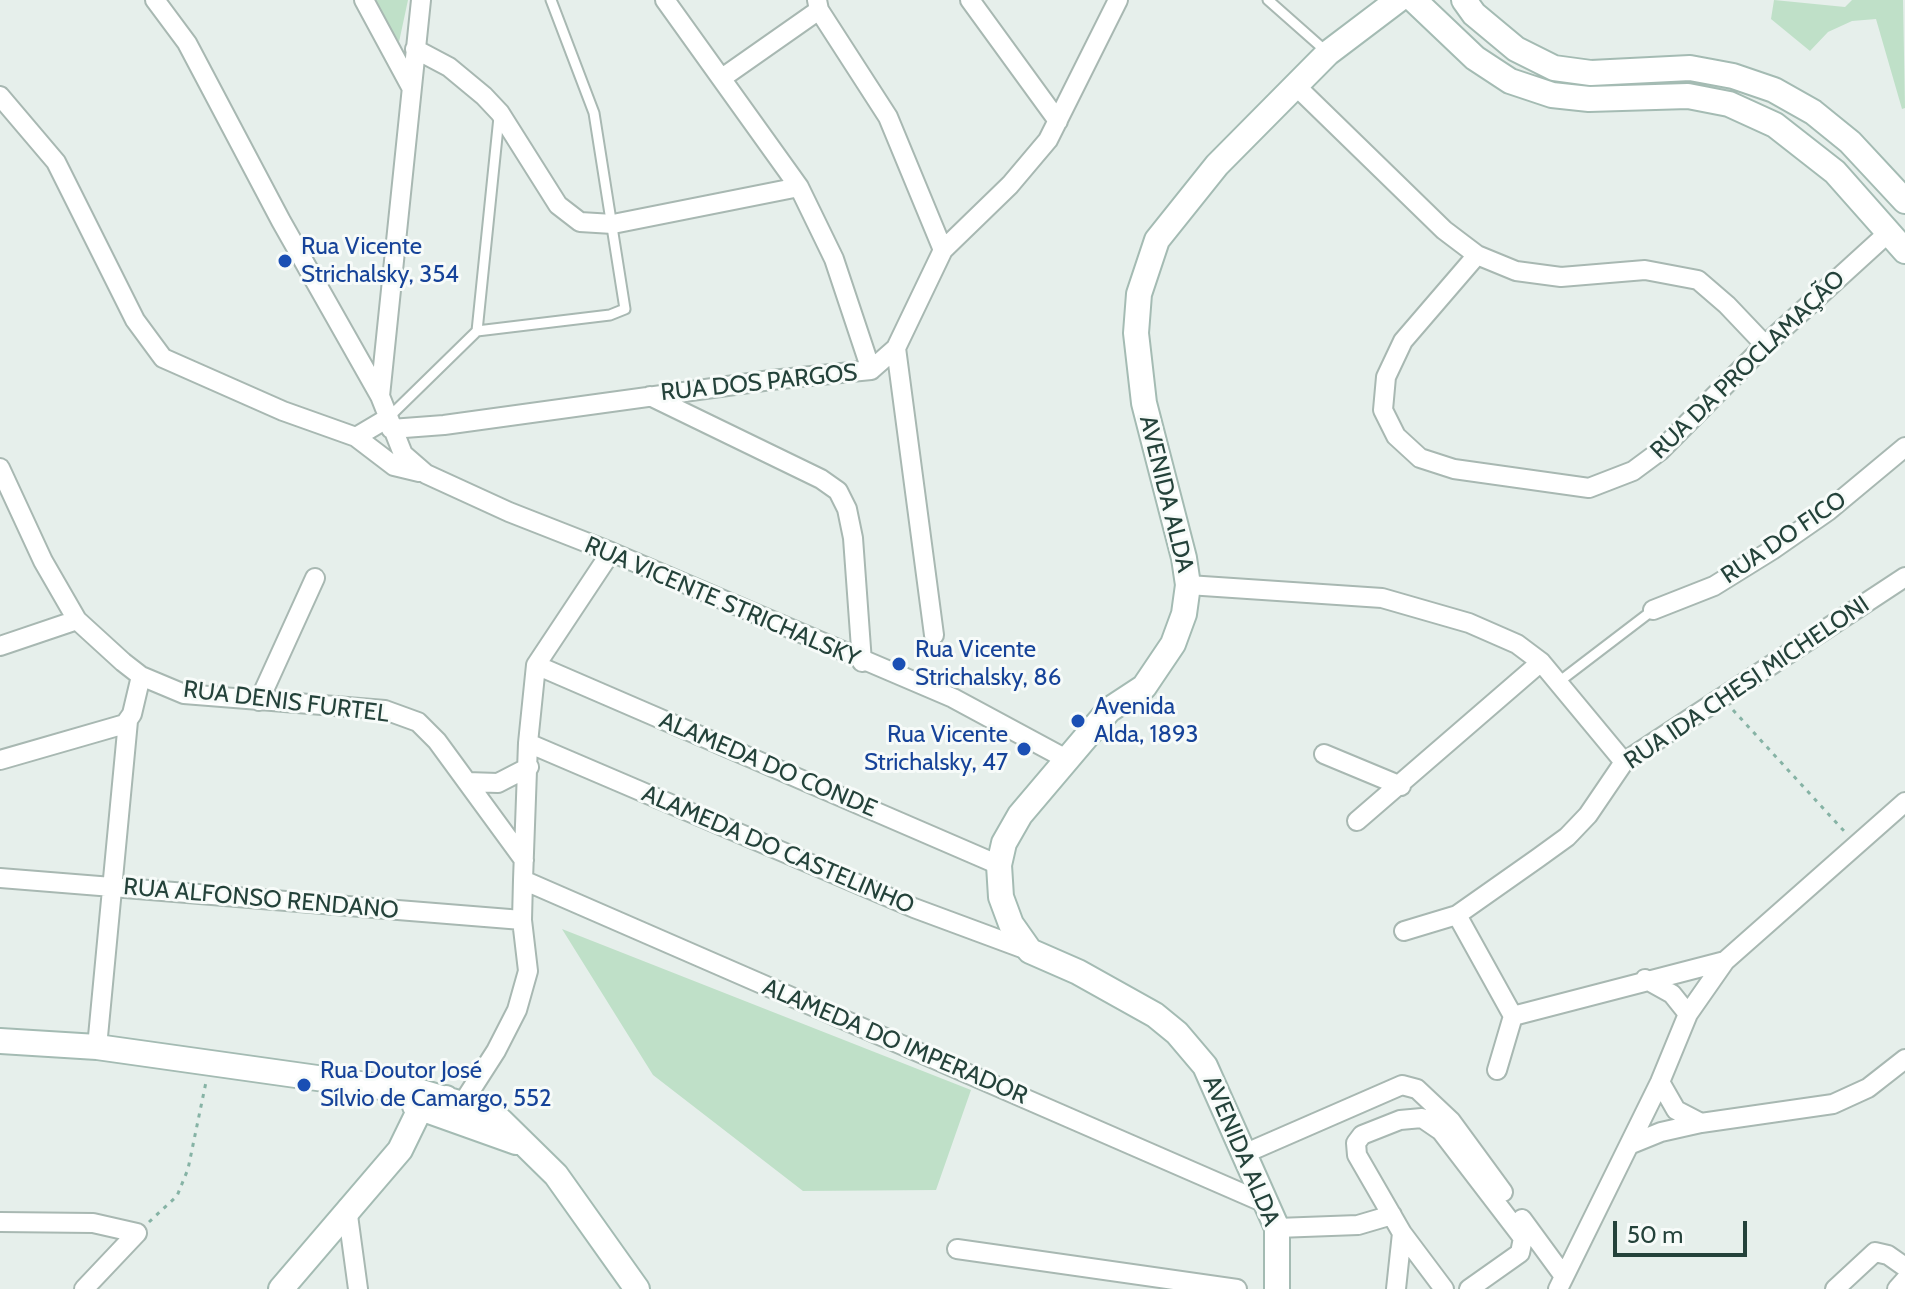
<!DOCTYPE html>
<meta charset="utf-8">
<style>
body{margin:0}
#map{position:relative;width:1905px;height:1289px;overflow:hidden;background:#e6efeb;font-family:Cabin,sans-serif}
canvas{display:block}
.scale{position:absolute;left:1613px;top:1221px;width:134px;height:36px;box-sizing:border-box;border:4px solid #24423a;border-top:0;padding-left:10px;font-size:24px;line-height:28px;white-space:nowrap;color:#24423a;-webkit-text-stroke:6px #f7fbf9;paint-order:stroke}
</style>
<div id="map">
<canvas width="1905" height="1289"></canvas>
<div class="scale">50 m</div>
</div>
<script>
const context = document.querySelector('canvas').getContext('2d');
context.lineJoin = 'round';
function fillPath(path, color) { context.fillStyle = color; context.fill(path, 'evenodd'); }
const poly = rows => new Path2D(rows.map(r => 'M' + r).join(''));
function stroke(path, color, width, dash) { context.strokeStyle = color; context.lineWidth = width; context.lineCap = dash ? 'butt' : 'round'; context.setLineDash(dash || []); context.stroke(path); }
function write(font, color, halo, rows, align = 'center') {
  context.font = font + ' Cabin,sans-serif'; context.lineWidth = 6; context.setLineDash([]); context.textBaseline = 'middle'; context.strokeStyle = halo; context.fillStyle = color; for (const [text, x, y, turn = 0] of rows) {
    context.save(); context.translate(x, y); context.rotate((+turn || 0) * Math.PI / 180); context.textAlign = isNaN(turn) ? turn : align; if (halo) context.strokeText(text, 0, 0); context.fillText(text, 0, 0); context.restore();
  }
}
const green = poly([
 [374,0,408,0,399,42],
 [1774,0,1845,7,1852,0,1903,0,1905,108,1902,109,1876,19,1852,21,1828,32,1810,51,1771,19],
 [562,929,971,1090,936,1190,803,1191,653,1075]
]);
const path = poly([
 [1733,710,1844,831],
 [149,1222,177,1196,188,1169,206,1082]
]);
const lane = poly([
 [1268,0,1328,53],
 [477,331,610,315,625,309,594,113,551,0],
 [388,418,477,331,499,117],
 [1560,681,1653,610]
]);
const street = poly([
 [155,0,187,43,281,221,380,396],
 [364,0,411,87],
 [421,0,380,396,403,454,426,474,509,512,611,552,953,698,1068,760],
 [665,0,799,187,834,259,871,370],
 [817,0,819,10,888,117,943,250],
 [970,0,1058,121],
 [415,49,449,67,484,96,500,113,558,205,580,222,613,224,799,187],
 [722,78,819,10],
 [1296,86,1444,230,1477,255,1516,271,1561,277,1645,270,1698,280,1727,305,1765,345],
 [0,96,56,162,135,320,163,358,283,411,356,437,388,418],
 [1477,255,1403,341,1386,377,1383,410,1396,436,1420,458,1454,469,1589,488,1633,471,1660,451,1765,345,1888,233],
 [896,348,934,635],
 [650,396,821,479,838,491,847,509,853,538,862,662],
 [391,429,444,425,771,380,871,370,896,348,943,250,1010,185,1048,140,1118,0],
 [356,437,394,466,419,472],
 [0,468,43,561,77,620,123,662,141,676,184,694,385,710,418,722,437,741,524,860],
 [1188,585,1382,598,1469,623,1517,644,1541,662,1624,762],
 [1653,610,1714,586,1772,550,1828,511,1905,447],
 [0,646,77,620],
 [536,665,999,865],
 [259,701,315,578],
 [528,743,914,908,1030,951],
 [1324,754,1401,786],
 [0,760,125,724,132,714,141,676],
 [467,782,498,783,529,767],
 [1357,821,1541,662],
 [0,878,522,920],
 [523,880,1267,1204],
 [1457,915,1513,1016,1497,1070],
 [1404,931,1457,915,1538,858,1567,837,1588,815,1624,762,1905,577],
 [1645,979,1672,994,1688,1014],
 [1513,1016,1725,961],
 [97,1047,128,721],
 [1660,1082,1676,1110,1701,1123],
 [462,1104,496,1051,517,1010,528,971,522,920,523,880,528,743,536,665,611,552],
 [1629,1145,1661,1132,1701,1123,1833,1104,1868,1088,1905,1059],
 [1246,1153,1402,1085,1417,1089,1451,1121,1503,1192],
 [347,1208,358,1289],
 [1522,1219,1563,1275],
 [0,1222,93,1223,137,1233],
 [1277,1228,1358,1225,1392,1215],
 [957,1249,1237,1289],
 [84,1289,137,1233],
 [1396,1289,1402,1233],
 [1444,1289,1402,1233,1357,1155,1356,1143,1362,1135,1400,1120,1422,1118,1441,1131,1523,1238,1520,1253,1469,1289],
 [1558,1289,1660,1082,1688,1014,1725,961,1905,802],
 [1835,1289,1875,1252,1888,1255,1905,1267],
 [1897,1289,1905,1280]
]);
const secondary = poly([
 [1414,0,1475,58,1510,81,1552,95,1589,99,1688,96,1729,104,1775,125,1835,172,1905,251],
 [1464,0,1474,14,1516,49,1554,68,1591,73,1690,68,1733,76,1774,90,1813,112,1850,142,1905,201],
 [0,1041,97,1047,381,1087,401,1086,462,1104,501,1121,556,1175,637,1289],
 [415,1106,516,1142],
 [281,1289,400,1150,420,1109,446,1098],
 [1277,1289,1277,1228,1205,1066,1177,1033,1155,1015,1078,972,1030,951,1011,924,1001,897,999,865,1004,843,1020,815,1109,710,1144,687,1173,644,1184,614,1188,585,1184,558,1144,403,1136,333,1139,294,1157,240,1217,165,1328,53,1398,0]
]);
const markers = [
 [285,261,8,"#1a4fb4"],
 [899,664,8,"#1a4fb4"],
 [1078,721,8,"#1a4fb4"],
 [1024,749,8,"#1a4fb4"],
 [304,1085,8,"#1a4fb4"]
];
const transitNames = [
 ["Rua Vicente",301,247],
 ["Strichalsky, 354",301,275],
 ["Rua Vicente",915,650],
 ["Strichalsky, 86",915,678],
 ["Avenida",1094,707],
 ["Alda, 1893",1094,735],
 ["Rua Vicente",1008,735,"right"],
 ["Strichalsky, 47",1008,763,"right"],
 ["Rua Doutor José",320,1071],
 ["Sílvio de Camargo, 552",320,1099]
];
const streetNames = [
 ["RUA DA PROCLAMAÇÃO",1748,365,-44],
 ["RUA DOS PARGOS",759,383,-6],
 ["AVENIDA ALDA",1166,494,76],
 ["RUA DO FICO",1784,538,-34],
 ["RUA VICENTE STRICHALSKY",722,602,23],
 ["RUA IDA CHESI MICHELONI",1747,683,-34],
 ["RUA DENIS FURTEL",286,702,7],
 ["ALAMEDA DO CONDE",768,765,23],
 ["ALAMEDA DO CASTELINHO",778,850,23],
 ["RUA ALFONSO RENDANO",261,899,5],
 ["ALAMEDA DO IMPERADOR",895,1042,23],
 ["AVENIDA ALDA",1241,1151,67]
];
fillPath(green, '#bfe0c8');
stroke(lane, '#a8b8b2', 13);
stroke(street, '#a8b8b2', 22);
stroke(secondary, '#a4bbb3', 28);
stroke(path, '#86b3a5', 3, [4, 6]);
stroke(lane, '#fff', 9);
stroke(street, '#fff', 18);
stroke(secondary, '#fff', 24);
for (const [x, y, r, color] of markers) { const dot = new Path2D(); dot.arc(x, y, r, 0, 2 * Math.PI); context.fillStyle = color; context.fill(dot); stroke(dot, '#f7fbf9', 3); }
write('24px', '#164399', '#f7fbf9', transitNames, 'left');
write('24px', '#24423a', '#f7fbf9', streetNames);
</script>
